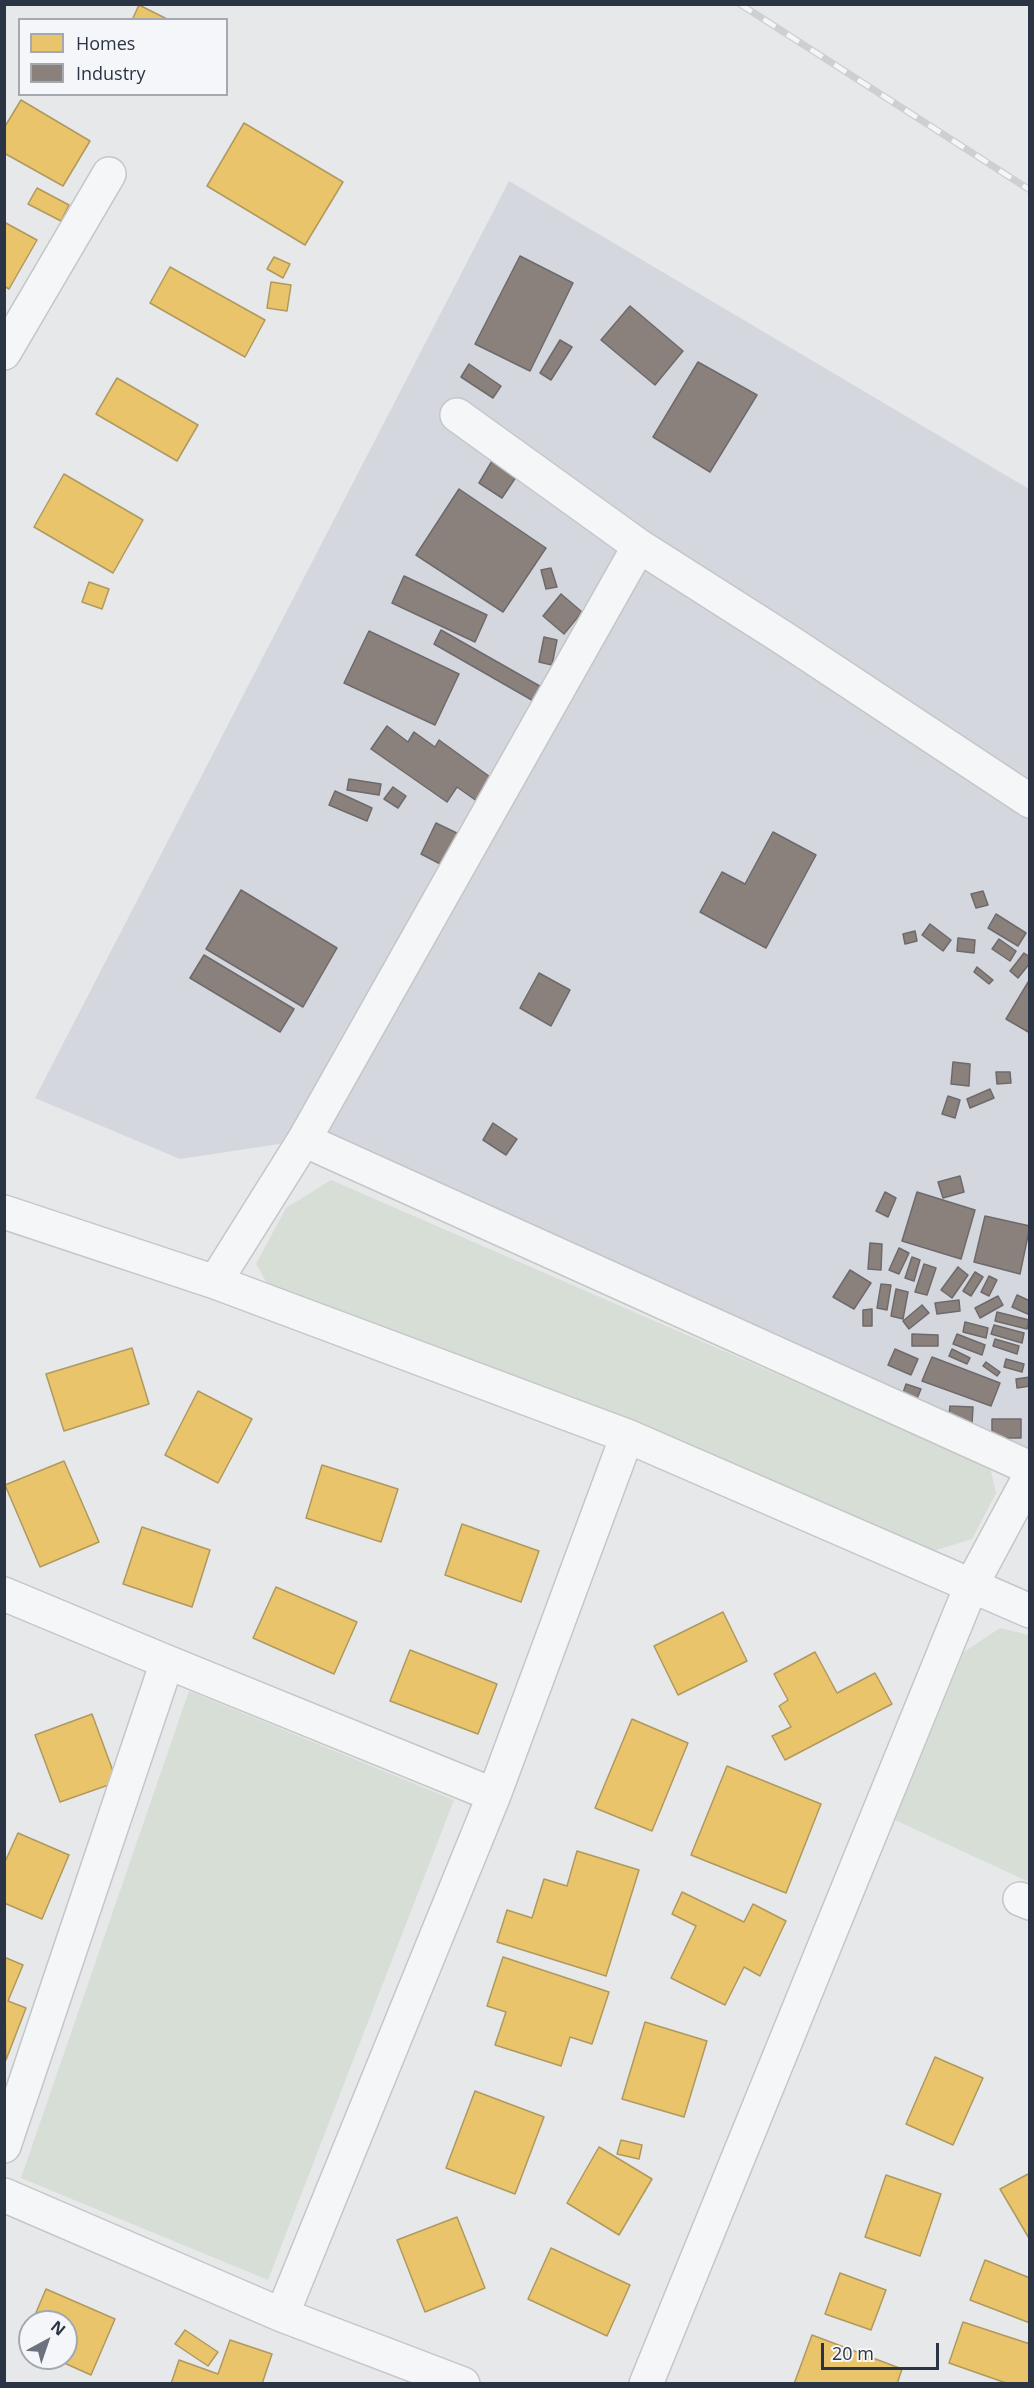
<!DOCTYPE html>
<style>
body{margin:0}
#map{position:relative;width:1034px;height:2388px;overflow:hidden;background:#e6e8ea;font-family:"Open Sans",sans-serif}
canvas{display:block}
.frame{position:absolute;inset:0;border:6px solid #2b3445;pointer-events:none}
.legend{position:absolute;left:18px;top:18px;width:210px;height:78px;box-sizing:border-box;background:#f4f6f9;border:2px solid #a4a8b1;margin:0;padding:8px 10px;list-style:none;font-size:18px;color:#2b3445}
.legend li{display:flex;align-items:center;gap:12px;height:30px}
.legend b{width:30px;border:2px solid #a4a8b1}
.north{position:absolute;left:18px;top:2310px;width:60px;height:60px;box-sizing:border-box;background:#f4f6f9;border:2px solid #a4a8b1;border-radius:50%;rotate:40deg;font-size:16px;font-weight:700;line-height:24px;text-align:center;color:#2b3445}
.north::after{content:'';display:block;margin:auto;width:21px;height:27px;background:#6c737f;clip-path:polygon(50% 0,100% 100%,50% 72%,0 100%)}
.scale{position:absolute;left:821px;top:2343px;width:118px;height:27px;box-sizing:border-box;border:3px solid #2b3445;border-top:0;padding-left:8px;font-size:18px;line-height:21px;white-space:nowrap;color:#2b3445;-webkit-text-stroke:4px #f4f6f9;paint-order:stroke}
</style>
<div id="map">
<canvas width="1034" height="2388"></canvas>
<div class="frame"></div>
<ul class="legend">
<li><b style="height:16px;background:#e9c46a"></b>Homes</li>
<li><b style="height:16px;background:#8a817c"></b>Industry</li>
</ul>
<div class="north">N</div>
<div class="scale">20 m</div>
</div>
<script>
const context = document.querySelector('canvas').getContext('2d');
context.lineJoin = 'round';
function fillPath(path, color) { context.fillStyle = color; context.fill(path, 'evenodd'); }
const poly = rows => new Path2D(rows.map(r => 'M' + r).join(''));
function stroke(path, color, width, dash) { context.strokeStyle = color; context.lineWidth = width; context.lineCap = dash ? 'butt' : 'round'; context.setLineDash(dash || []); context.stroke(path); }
const built = poly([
 [509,181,1029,489,1029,1463,312,1139,180,1159,35,1098]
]);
const green = poly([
 [331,1180,990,1467,996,1493,972,1539,923,1554,271,1290,256,1264,286,1208],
 [1000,1628,1029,1635,1029,1882,895,1820,964,1652],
 [189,1691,454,1800,268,2280,21,2178]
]);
const homes = poly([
 [139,5,169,20,132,20,139,5],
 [21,100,90,141,63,186,4,153,4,128,21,100],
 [244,123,343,182,305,245,207,186,244,123],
 [37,188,69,205,61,221,28,204,37,188],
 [4,222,37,240,9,289,4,286,4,222],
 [274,257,290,264,283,278,267,269,274,257],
 [170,267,265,320,245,357,150,303,170,267],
 [271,282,291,285,287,311,267,308,271,282],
 [117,378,198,425,177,461,96,414,117,378],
 [64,474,143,520,113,573,34,527,64,474],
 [89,582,109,589,102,609,82,602,89,582],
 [132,1348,149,1404,64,1431,46,1374,132,1348],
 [198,1391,252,1419,218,1483,165,1455,198,1391],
 [64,1461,99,1542,40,1567,5,1485,64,1461],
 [322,1465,398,1489,381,1542,306,1518,322,1465],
 [462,1524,539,1551,521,1602,445,1575,462,1524],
 [142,1527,210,1550,192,1607,123,1584,142,1527],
 [276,1587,357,1622,334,1674,253,1638,276,1587],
 [723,1612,747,1661,678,1695,654,1646,723,1612],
 [410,1650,497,1684,478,1734,390,1701,410,1650],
 [815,1652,837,1693,875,1673,892,1704,785,1760,772,1736,791,1727,779,1706,788,1700,774,1674,815,1652],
 [92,1714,117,1782,60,1802,35,1735,92,1714],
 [632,1719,688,1743,652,1831,595,1808,632,1719],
 [727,1766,821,1804,786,1893,691,1855,727,1766],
 [18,1833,69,1855,42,1919,4,1903,4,1864,18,1833],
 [577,1851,639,1870,606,1976,497,1942,507,1910,532,1918,544,1879,567,1886,577,1851],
 [682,1892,744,1922,753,1904,786,1921,760,1976,744,1967,725,2005,671,1978,696,1926,672,1914,682,1892],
 [4,1957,23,1965,8,2001,26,2008,6,2060,4,1957],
 [503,1957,609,1992,592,2044,570,2037,561,2066,495,2045,506,2012,487,2006,503,1957],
 [645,2022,707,2041,684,2117,622,2099,645,2022],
 [935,2057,983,2078,953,2145,906,2124,935,2057],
 [475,2091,544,2117,515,2194,446,2168,475,2091],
 [621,2140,642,2145,639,2159,617,2154,621,2140],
 [599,2147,652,2179,619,2235,567,2203,599,2147],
 [1030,2173,1030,2240,1000,2189,1030,2173],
 [886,2175,941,2194,920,2256,865,2237,886,2175],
 [457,2217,485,2288,425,2312,397,2240,457,2217],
 [551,2248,630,2285,607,2336,528,2299,551,2248],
 [985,2260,1030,2278,1030,2323,970,2300,985,2260],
 [840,2273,886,2290,871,2330,825,2314,840,2273],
 [46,2289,115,2319,91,2375,53,2358,66,2358,66,2322,32,2322,46,2289],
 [963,2322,1030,2344,1030,2384,1009,2384,949,2363,963,2322],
 [30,2326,30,2348,22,2345,30,2326],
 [185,2330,218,2352,208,2366,175,2344,185,2330],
 [812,2335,902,2369,897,2384,794,2384,812,2335],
 [230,2340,272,2354,262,2384,171,2384,179,2360,218,2374,230,2340]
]);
const industry = poly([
 [520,256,573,283,530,371,475,344,520,256],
 [630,306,683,351,655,385,601,340,630,306],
 [560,340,572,347,551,380,540,373,560,340],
 [698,362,757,395,710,472,653,437,698,362],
 [469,364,501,386,493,398,461,377,469,364],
 [492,461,516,477,502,498,479,483,492,461],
 [459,489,546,548,503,612,416,555,459,489],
 [551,568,557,587,546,589,541,570,551,568],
 [404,576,487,615,475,642,392,603,404,576],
 [561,594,582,612,564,634,543,616,561,594],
 [441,630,545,689,537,703,434,644,441,630],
 [369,631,459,674,435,725,344,683,369,631],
 [544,637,557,640,552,665,539,662,544,637],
 [387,726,408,742,414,732,435,747,439,740,497,782,481,804,457,787,447,802,371,749,387,726],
 [349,779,381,784,379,795,347,790,349,779],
 [393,787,406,796,398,808,384,799,393,787],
 [335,791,372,808,367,821,329,805,335,791],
 [436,823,465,837,450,869,421,854,436,823],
 [773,832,816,855,766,948,700,912,722,872,745,884,773,832],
 [241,890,337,948,303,1007,206,949,241,890],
 [983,891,988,905,976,908,971,894,983,891],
 [996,914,1026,933,1018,946,988,928,996,914],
 [930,924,951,940,943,951,922,935,930,924],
 [915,931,917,941,905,944,903,934,915,931],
 [958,938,975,940,974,953,957,951,958,938],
 [999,939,1016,951,1010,961,992,949,999,939],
 [1024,953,1030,957,1030,963,1018,978,1010,971,1024,953],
 [204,955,294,1009,280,1032,190,978,204,955],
 [977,967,993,980,989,984,974,972,977,967],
 [539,973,570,990,551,1026,520,1008,539,973],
 [1030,979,1030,1033,1006,1019,1030,979],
 [953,1062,970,1064,969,1086,951,1084,953,1062],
 [996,1072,1010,1072,1011,1083,997,1084,996,1072],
 [990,1089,994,1098,970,1108,967,1099,990,1089],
 [948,1096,960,1100,955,1118,942,1114,948,1096],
 [493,1123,517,1139,506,1155,483,1140,493,1123],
 [960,1176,964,1192,943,1198,938,1182,960,1176],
 [885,1192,896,1198,888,1217,876,1211,885,1192],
 [917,1192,975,1210,961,1259,902,1241,917,1192],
 [985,1216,1030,1226,1020,1274,974,1262,985,1216],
 [870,1243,882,1244,881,1270,868,1269,870,1243],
 [899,1248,909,1253,899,1274,889,1270,899,1248],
 [912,1257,920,1260,914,1281,905,1278,912,1257],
 [924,1264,936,1268,927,1295,915,1292,924,1264],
 [958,1267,968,1275,952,1298,941,1290,958,1267],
 [850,1270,871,1283,854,1309,833,1297,850,1270],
 [975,1272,983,1277,971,1296,963,1291,975,1272],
 [989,1276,997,1280,989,1296,981,1292,989,1276],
 [881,1284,891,1285,887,1310,877,1308,881,1284],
 [896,1289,908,1292,903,1319,891,1316,896,1289],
 [1017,1295,1030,1301,1030,1315,1012,1307,1017,1295],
 [998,1296,1003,1305,980,1318,975,1308,998,1296],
 [959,1300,960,1311,937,1314,935,1303,959,1300],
 [922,1305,929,1313,909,1329,903,1321,922,1305],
 [872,1309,872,1326,863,1326,863,1310,872,1309],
 [997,1312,1029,1320,1027,1329,995,1321,997,1312],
 [965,1322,988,1328,986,1338,963,1332,965,1322],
 [994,1325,1024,1333,1022,1343,991,1334,994,1325],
 [912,1334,938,1335,938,1346,912,1346,912,1334],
 [957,1334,985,1345,982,1355,953,1344,957,1334],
 [995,1339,1019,1346,1017,1354,993,1346,995,1339],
 [895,1349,918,1359,911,1375,888,1365,895,1349],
 [952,1349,970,1358,967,1364,949,1356,952,1349],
 [932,1357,1000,1383,991,1406,922,1381,932,1357],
 [1006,1359,1024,1364,1022,1372,1004,1367,1006,1359],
 [986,1362,1000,1372,997,1376,983,1366,986,1362],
 [1030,1377,1030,1386,1017,1388,1016,1379,1030,1377],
 [906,1384,921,1389,916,1401,902,1396,906,1384],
 [950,1406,973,1407,972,1424,948,1423,950,1406],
 [992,1419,1021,1419,1021,1438,992,1438,992,1419]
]);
const minor = poly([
 [4,353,109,174],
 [457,415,639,546,785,639,1030,801],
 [304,1140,1030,1468],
 [4,1212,215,1282,304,1140,639,546],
 [215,1282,627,1436,1030,1611],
 [4,1594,167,1662,494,1795],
 [1020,1899,1030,1903],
 [4,2146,167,1662],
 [4,2195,282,2315,463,2384],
 [282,2315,494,1795,627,1436],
 [646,2384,972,1584,1030,1476]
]);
const rail = poly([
 [740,4,1030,190]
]);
fillPath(built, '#d4d7dd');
fillPath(green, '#d6ded6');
fillPath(homes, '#e9c46a');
stroke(homes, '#b0995f', 1.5);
fillPath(industry, '#8a817c');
stroke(industry, '#6e6a6c', 1.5);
stroke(minor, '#c4c6c8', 36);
stroke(minor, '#f5f6f7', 33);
stroke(rail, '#cecfd2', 7);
stroke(rail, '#f4f6f9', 4.5, [14]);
</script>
